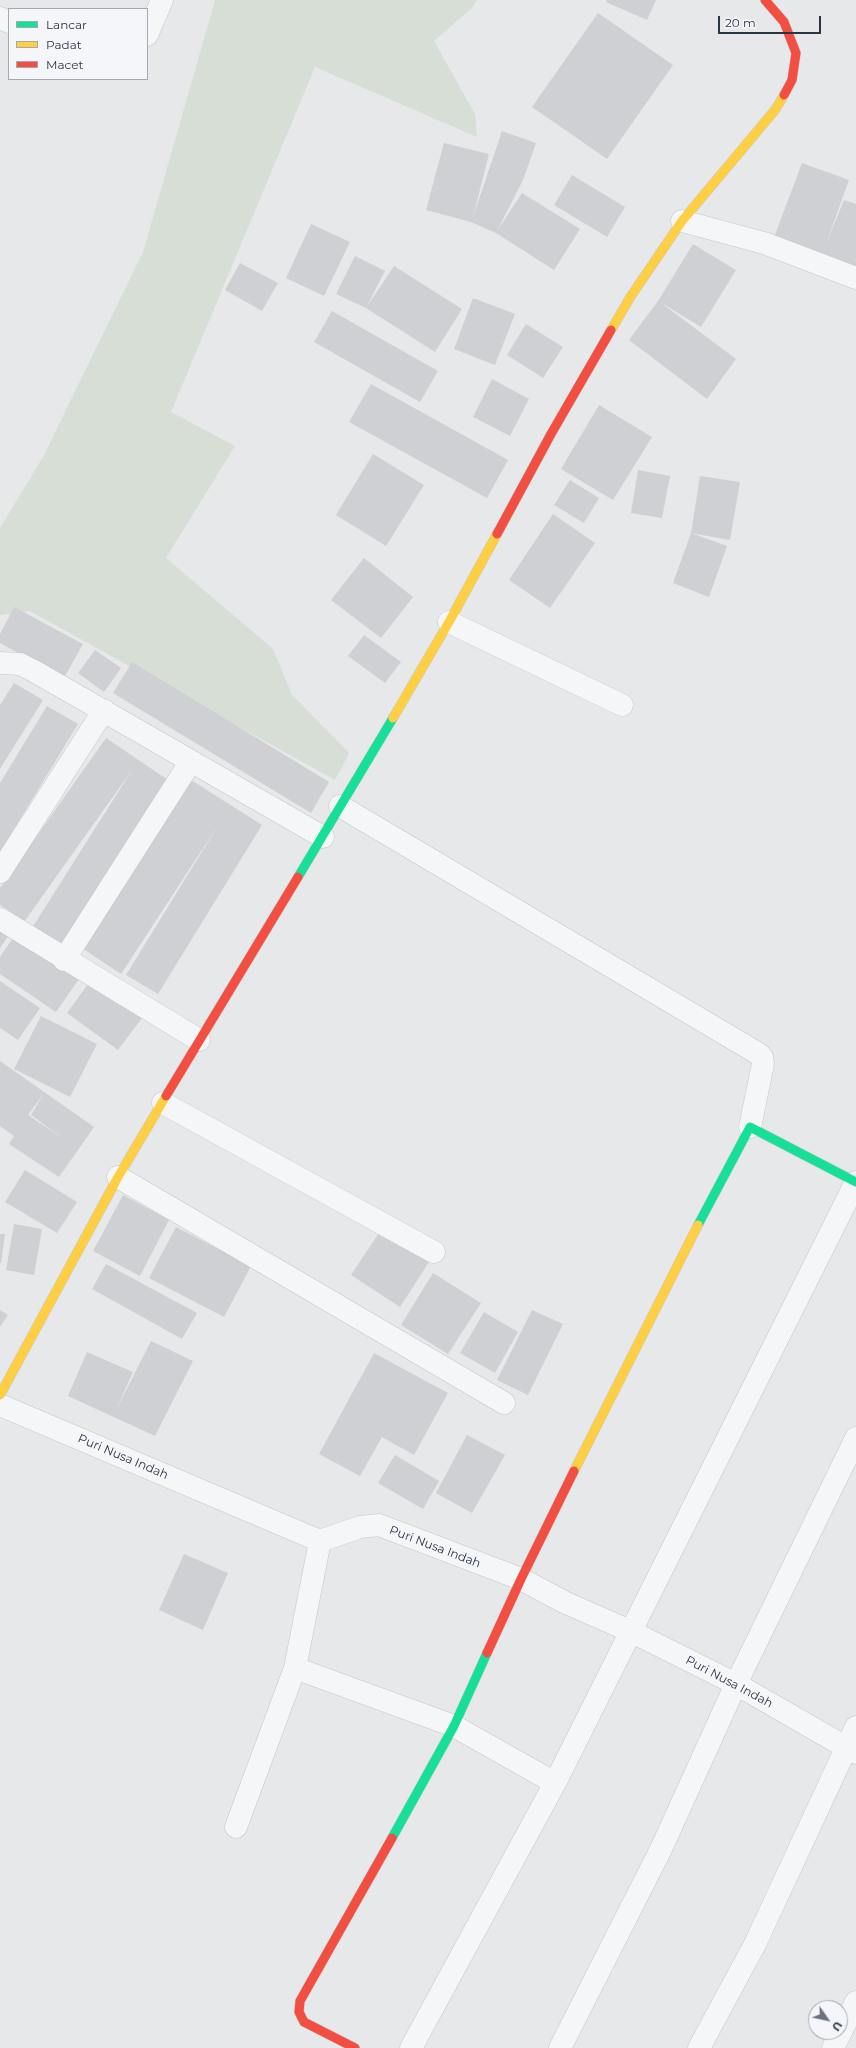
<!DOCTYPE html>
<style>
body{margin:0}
#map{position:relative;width:856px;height:2048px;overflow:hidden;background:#e6e8ea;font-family:Montserrat,sans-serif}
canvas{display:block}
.legend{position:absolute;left:8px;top:8px;width:140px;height:72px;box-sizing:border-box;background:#f4f6f9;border:1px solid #a4a8b1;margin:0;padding:5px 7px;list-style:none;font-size:12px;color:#2b3445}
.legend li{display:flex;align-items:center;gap:8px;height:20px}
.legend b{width:20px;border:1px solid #a4a8b1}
.north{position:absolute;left:808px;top:2000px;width:40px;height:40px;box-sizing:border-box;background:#f4f6f9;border:1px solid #a4a8b1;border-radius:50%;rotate:124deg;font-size:11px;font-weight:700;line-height:16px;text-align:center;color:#2b3445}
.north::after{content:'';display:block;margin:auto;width:14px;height:18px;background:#6c737f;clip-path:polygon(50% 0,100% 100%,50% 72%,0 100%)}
.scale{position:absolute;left:718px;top:16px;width:103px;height:18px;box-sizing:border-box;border:2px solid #2b3445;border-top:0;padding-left:5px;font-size:12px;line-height:14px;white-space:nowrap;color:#2b3445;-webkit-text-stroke:3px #f4f6f9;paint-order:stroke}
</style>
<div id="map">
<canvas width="856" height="2048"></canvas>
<ul class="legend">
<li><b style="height:5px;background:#16e098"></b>Lancar</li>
<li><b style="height:5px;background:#ffcf43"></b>Padat</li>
<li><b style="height:5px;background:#f24e42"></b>Macet</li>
</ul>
<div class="north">U</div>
<div class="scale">20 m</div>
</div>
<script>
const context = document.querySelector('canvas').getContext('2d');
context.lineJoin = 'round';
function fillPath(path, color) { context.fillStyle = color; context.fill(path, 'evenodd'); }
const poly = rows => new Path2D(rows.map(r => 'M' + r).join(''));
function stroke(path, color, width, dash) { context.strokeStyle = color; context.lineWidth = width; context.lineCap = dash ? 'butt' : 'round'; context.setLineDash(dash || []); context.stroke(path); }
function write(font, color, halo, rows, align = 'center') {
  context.font = font + ' Montserrat,sans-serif'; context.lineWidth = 3.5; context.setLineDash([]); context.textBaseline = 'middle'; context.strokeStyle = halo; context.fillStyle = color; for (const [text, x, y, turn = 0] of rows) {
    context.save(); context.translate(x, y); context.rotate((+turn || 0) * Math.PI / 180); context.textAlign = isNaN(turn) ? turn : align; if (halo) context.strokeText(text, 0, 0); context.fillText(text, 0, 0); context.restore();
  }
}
const green = poly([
 [215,0,477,0,473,7,434,41,475,114,477,137,315,67,171,412,235,446,166,558,273,649,292,695,349,753,335,780,30,611,0,615,0,528,43,457,143,252]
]);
const building = poly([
 [607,0,656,0,647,20,606,2],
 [598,13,673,65,607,159,532,107],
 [502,131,536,143,523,180,497,231,522,193,580,229,554,270,496,233,471,222,426,210,444,143,489,154,473,217],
 [802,163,849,180,826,244,844,200,856,204,856,271,773,240],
 [572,175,625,207,607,237,554,205],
 [311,224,350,242,324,296,286,278],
 [693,244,736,270,701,327,660,302,736,359,707,399,629,340,658,301],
 [355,256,385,271,366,308,394,266,462,309,435,352,366,308,336,294],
 [240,263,278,283,262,311,225,290],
 [473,298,515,314,495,365,454,349],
 [332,311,438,371,420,402,314,342],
 [526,324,563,347,543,378,507,355],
 [492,379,529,399,510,436,473,417],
 [371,384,508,460,487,498,349,422],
 [599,405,652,437,613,500,561,469],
 [373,454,424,485,386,546,336,515],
 [638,470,670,476,662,518,631,513],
 [700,476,740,482,730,540,691,533,727,546,709,597,673,583,691,533],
 [570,480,599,498,584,523,554,505],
 [553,514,595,543,550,608,509,580],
 [364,558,413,597,381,638,331,600],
 [14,607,83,644,64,678,0,643,0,634],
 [364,635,401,662,385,683,348,656],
 [95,650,121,668,104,692,78,673],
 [132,662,329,782,311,813,113,693],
 [14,683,43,700,0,769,0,705],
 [47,706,78,724,0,852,0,783],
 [106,738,171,782,66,948,32,928,132,770,24,922,0,905,0,888],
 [191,780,262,825,158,994,126,975,219,824,121,974,82,948],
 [0,929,9,935,0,948],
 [15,935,79,979,56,1012,0,974,0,957],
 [91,980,142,1018,118,1050,67,1013],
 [0,981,40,1008,18,1040,0,1028],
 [41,1016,97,1044,70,1097,14,1069],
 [0,1061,94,1127,59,1177,9,1144,14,1136,0,1126],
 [44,1093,31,1115,65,1140,28,1115],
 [25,1170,77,1202,57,1233,5,1202],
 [123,1195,169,1220,140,1276,93,1251],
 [14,1224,42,1229,34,1275,6,1270],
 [176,1227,251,1266,224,1317,149,1278],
 [381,1230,429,1262,400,1307,351,1275],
 [0,1234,5,1234,1,1263,0,1263],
 [106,1264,197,1313,182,1339,92,1289],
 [433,1273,481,1303,448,1354,401,1325],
 [0,1310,8,1315,0,1327],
 [532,1310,563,1324,528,1395,497,1380],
 [484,1312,518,1332,495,1373,460,1353],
 [151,1341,193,1361,155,1436,68,1396,87,1352,133,1372,116,1410],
 [374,1353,448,1393,414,1455,382,1437,360,1476,319,1454],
 [467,1435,505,1455,472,1513,436,1493],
 [395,1455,439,1481,423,1509,378,1483],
 [184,1554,228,1573,203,1630,159,1610]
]);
const street = poly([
 [0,18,9,22],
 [147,35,162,0],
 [682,221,764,243,856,278],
 [449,622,622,705],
 [0,663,20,664,34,671,323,837],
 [340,806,759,1054,762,1057,763,1064,750,1127],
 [0,872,104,710],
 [0,919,199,1040],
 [64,960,191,761],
 [163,1103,434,1252],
 [118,1177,504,1403],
 [0,1405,320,1541,360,1527,379,1525,521,1579,564,1602,630,1631,736,1684,856,1753],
 [295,1668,454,1726,555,1783],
 [236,1827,295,1668,320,1541],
 [411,2048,555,1783,856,1182],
 [560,2048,661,1849,736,1684,856,1438],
 [699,2048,755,1944,856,1727],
 [833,2048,856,2002]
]);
const fast = poly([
 [298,877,393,718],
 [698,1225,750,1127,856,1182],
 [392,1838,454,1726,487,1653]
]);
const slow = poly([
 [611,330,631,296,682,221,775,110,784,95],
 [393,718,449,622,497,534],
 [0,1395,118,1177,166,1096],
 [574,1471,698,1225]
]);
const jam = poly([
 [765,0,784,22,796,53,792,80,784,95],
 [497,534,551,434,611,330],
 [166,1096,298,877],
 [487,1653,521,1579,574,1471],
 [355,2048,304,2022,299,2012,300,2001,392,1838]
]);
const streetNames = [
 ["Puri Nusa Indah",123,1457,23],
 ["Puri Nusa Indah",435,1547,21],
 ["Puri Nusa Indah",729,1682,28]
];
fillPath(green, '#d6ded6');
fillPath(building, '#ced0d3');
stroke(street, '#c4c6c8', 23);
stroke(fast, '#c4c6c8', 10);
stroke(slow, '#c4c6c8', 10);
stroke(jam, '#c4c6c8', 10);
stroke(street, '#f5f6f7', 22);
stroke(fast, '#16e098', 9);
stroke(slow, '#ffcf43', 9);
stroke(jam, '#f24e42', 9);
write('12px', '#2b3445', '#f4f6f9', streetNames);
</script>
